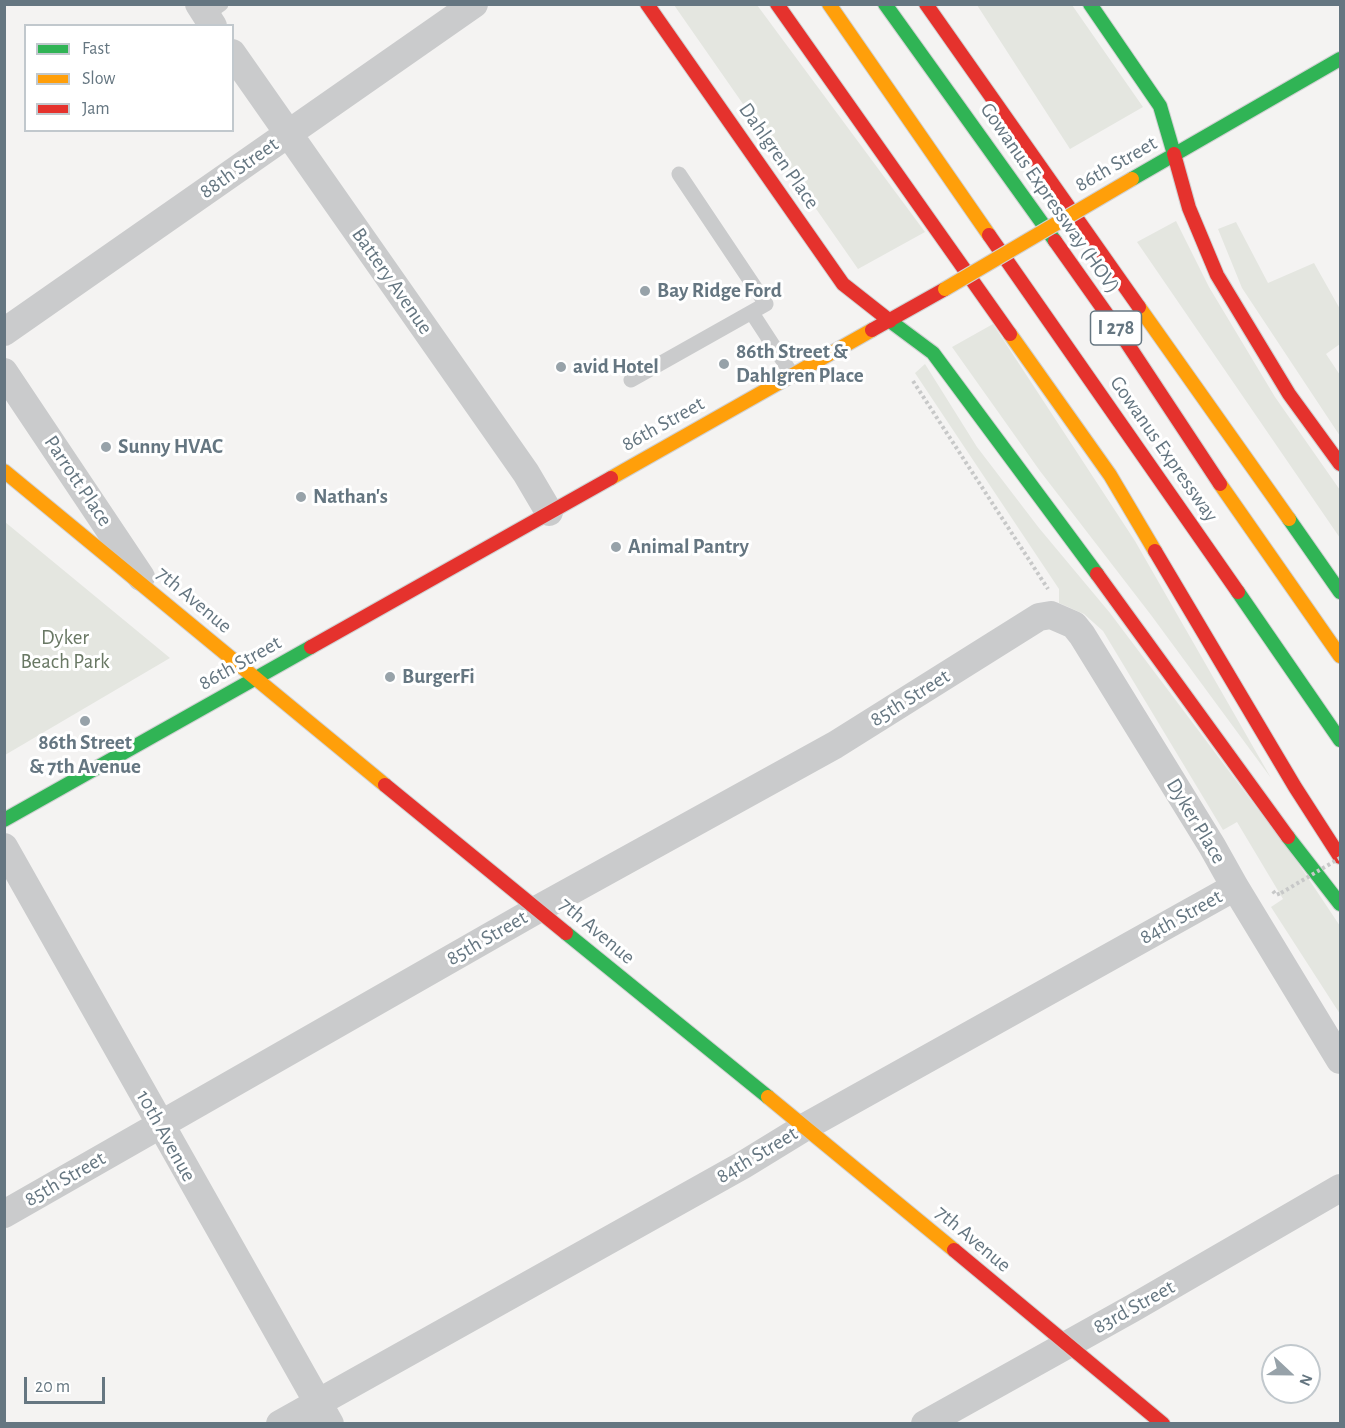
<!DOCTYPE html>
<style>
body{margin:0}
#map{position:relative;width:1345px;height:1428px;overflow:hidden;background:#f4f3f2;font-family:"Alegreya Sans",sans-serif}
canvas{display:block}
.frame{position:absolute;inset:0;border:6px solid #657681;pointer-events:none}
.legend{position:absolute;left:24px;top:24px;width:210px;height:108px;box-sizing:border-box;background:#fff;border:2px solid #c1c8cd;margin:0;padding:8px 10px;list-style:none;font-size:18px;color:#657681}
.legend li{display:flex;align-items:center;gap:12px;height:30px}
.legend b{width:30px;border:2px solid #c1c8cd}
.north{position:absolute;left:1261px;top:1344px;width:60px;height:60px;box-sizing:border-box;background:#fff;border:2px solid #c1c8cd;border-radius:50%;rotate:112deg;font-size:16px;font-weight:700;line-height:24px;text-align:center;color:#657681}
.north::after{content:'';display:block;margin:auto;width:21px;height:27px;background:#97a2a9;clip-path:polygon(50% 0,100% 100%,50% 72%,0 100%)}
.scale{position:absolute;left:24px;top:1377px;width:81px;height:27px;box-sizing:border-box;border:3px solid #657681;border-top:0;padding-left:8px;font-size:18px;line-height:21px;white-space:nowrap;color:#657681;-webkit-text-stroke:4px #fff;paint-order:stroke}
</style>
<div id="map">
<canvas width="1345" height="1428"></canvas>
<div class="frame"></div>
<ul class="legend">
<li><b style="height:8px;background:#30b455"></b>Fast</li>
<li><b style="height:8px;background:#ff9f0a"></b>Slow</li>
<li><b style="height:8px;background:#e5322d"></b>Jam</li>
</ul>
<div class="north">N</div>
<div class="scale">20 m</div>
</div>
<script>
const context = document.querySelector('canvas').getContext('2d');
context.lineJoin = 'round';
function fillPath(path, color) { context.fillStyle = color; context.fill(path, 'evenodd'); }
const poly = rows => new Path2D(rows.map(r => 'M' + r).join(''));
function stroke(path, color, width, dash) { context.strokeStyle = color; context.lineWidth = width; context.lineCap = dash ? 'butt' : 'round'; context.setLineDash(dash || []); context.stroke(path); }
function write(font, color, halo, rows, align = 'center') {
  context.font = font + ' "Alegreya Sans",sans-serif'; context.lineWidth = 6; context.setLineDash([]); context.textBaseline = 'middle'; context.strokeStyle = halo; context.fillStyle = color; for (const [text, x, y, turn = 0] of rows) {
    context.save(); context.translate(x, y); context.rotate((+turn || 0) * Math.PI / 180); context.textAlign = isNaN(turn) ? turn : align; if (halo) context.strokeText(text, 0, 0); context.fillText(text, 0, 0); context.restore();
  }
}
const green = poly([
 [674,5,757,5,925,232,858,269],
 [977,5,1072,5,1143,107,1070,149],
 [1176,221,1209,287,1275,397,1340,490,1340,538,1137,242],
 [1236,222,1268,283,1314,263,1340,309,1340,344,1326,354,1340,375,1340,436,1242,288,1218,229],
 [993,324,1135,541,1271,778,1151,615,1040,471,952,347],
 [925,364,977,447,1039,528,1110,613,1296,860,1340,926,1340,1014,1271,907,1283,899,1237,822,1223,830,1103,631,1084,614,1059,603,1059,589,915,373],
 [5,522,170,658,5,755,4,755]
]);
const path = poly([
 [913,381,1048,589],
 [1273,891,1276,895,1281,893]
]);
const lane = poly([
 [206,15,221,4],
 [752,313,793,376],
 [631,380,766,304,679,174]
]);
const street = poly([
 [199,4,213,26],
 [232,53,526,473,549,512],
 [4,332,474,4],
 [4,372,141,577],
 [4,847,330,1424],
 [4,1214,538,909,835,745,1039,617,1051,615,1074,625,1082,635,1212,846,1235,887,1340,1060],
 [280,1424,743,1165,805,1127,1235,887],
 [925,1424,1133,1308,1340,1188]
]);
const fast = poly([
 [885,4,1055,241],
 [1090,4,1160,106,1174,154],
 [1132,179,1340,59],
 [890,321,933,353,1097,574],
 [1289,519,1340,592],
 [1238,592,1340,740],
 [4,820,311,647],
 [1288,837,1340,904],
 [566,933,768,1097]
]);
const slow = poly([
 [829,4,989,235],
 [1139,307,1289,519],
 [1010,334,1110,475,1155,551],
 [4,471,385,785],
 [611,478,872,330],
 [1220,484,1340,656],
 [768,1097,954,1250]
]);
const jam = poly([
 [647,4,843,284,890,321],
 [777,4,1010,334],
 [926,4,1139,307],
 [1174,154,1189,208,1217,275,1289,394,1340,464],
 [989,235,1238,592],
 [1055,241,1123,337,1220,484],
 [872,330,945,289],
 [1155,551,1295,787,1340,857],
 [1097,574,1288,837],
 [311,647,611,478],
 [385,785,566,933],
 [954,1250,1163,1424]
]);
const pathBridge = poly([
 [1281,893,1340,858]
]);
const slowBridge = poly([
 [945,289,1132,179]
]);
const markers = [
 [645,291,6,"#97a2a9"],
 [724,364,6,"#97a2a9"],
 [561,367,6,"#97a2a9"],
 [106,447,6,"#97a2a9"],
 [301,497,6,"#97a2a9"],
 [616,547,6,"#97a2a9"],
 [390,677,6,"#97a2a9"],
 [85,721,6,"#97a2a9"]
];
const shields = [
 [1116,328,51]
];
const shieldNames = [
 ["I 278",1116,328]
];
const streetNames = [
 ["Dahlgren Place",779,156,55],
 ["86th Street",1116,164,-30],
 ["88th Street",239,168,-35],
 ["Gowanus Expressway (HOV)",1050,198,55],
 ["Battery Avenue",392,281,55],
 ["86th Street",663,424,-29],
 ["Gowanus Expressway",1164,449,55],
 ["Parrott Place",78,481,56],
 ["7th Avenue",194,600,40],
 ["86th Street",240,663,-29],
 ["85th Street",910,698,-32],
 ["Dyker Place",1196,821,59],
 ["84th Street",1181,917,-29],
 ["7th Avenue",597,931,40],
 ["85th Street",487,938,-30],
 ["10th Avenue",166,1136,61],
 ["84th Street",757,1155,-31],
 ["85th Street",65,1179,-30],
 ["7th Avenue",973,1239,40],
 ["83rd Street",1134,1307,-29]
];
const poiNames = [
 ["Bay Ridge Ford",657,291],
 ["86th Street &",736,352],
 ["Dahlgren Place",736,376],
 ["avid Hotel",573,367],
 ["Sunny HVAC",118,447],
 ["Nathan's",313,497],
 ["Animal Pantry",628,547],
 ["BurgerFi",402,677],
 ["86th Street",85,743,"center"],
 ["& 7th Avenue",85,767,"center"]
];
const parkNames = [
 ["Dyker",65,638],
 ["Beach Park",65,662]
];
fillPath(green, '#e4e6e0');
stroke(fast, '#d0d1d2', 16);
stroke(slow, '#d0d1d2', 16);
stroke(jam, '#d0d1d2', 16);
stroke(path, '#c7c8c8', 4, [3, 3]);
stroke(lane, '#cacbcc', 15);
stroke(street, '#cacbcc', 28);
stroke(fast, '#30b455', 14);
stroke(slow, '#ff9f0a', 14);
stroke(jam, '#e5322d', 14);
stroke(slowBridge, '#d0d1d2', 16, []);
stroke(pathBridge, '#c7c8c8', 4, [3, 3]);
stroke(slowBridge, '#ff9f0a', 14);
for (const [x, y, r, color] of markers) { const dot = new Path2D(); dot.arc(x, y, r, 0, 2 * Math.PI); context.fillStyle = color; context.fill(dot); stroke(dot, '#fff', 2); }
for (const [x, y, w] of shields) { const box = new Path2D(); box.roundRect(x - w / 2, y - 17, w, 34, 4.5); context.fillStyle = '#fff'; context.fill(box); stroke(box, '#657681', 1.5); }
write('bold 20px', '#657681', null, shieldNames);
write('21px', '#657681', '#fff', streetNames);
write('bold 21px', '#657681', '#fff', poiNames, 'left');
write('21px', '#697864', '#fff', parkNames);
</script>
